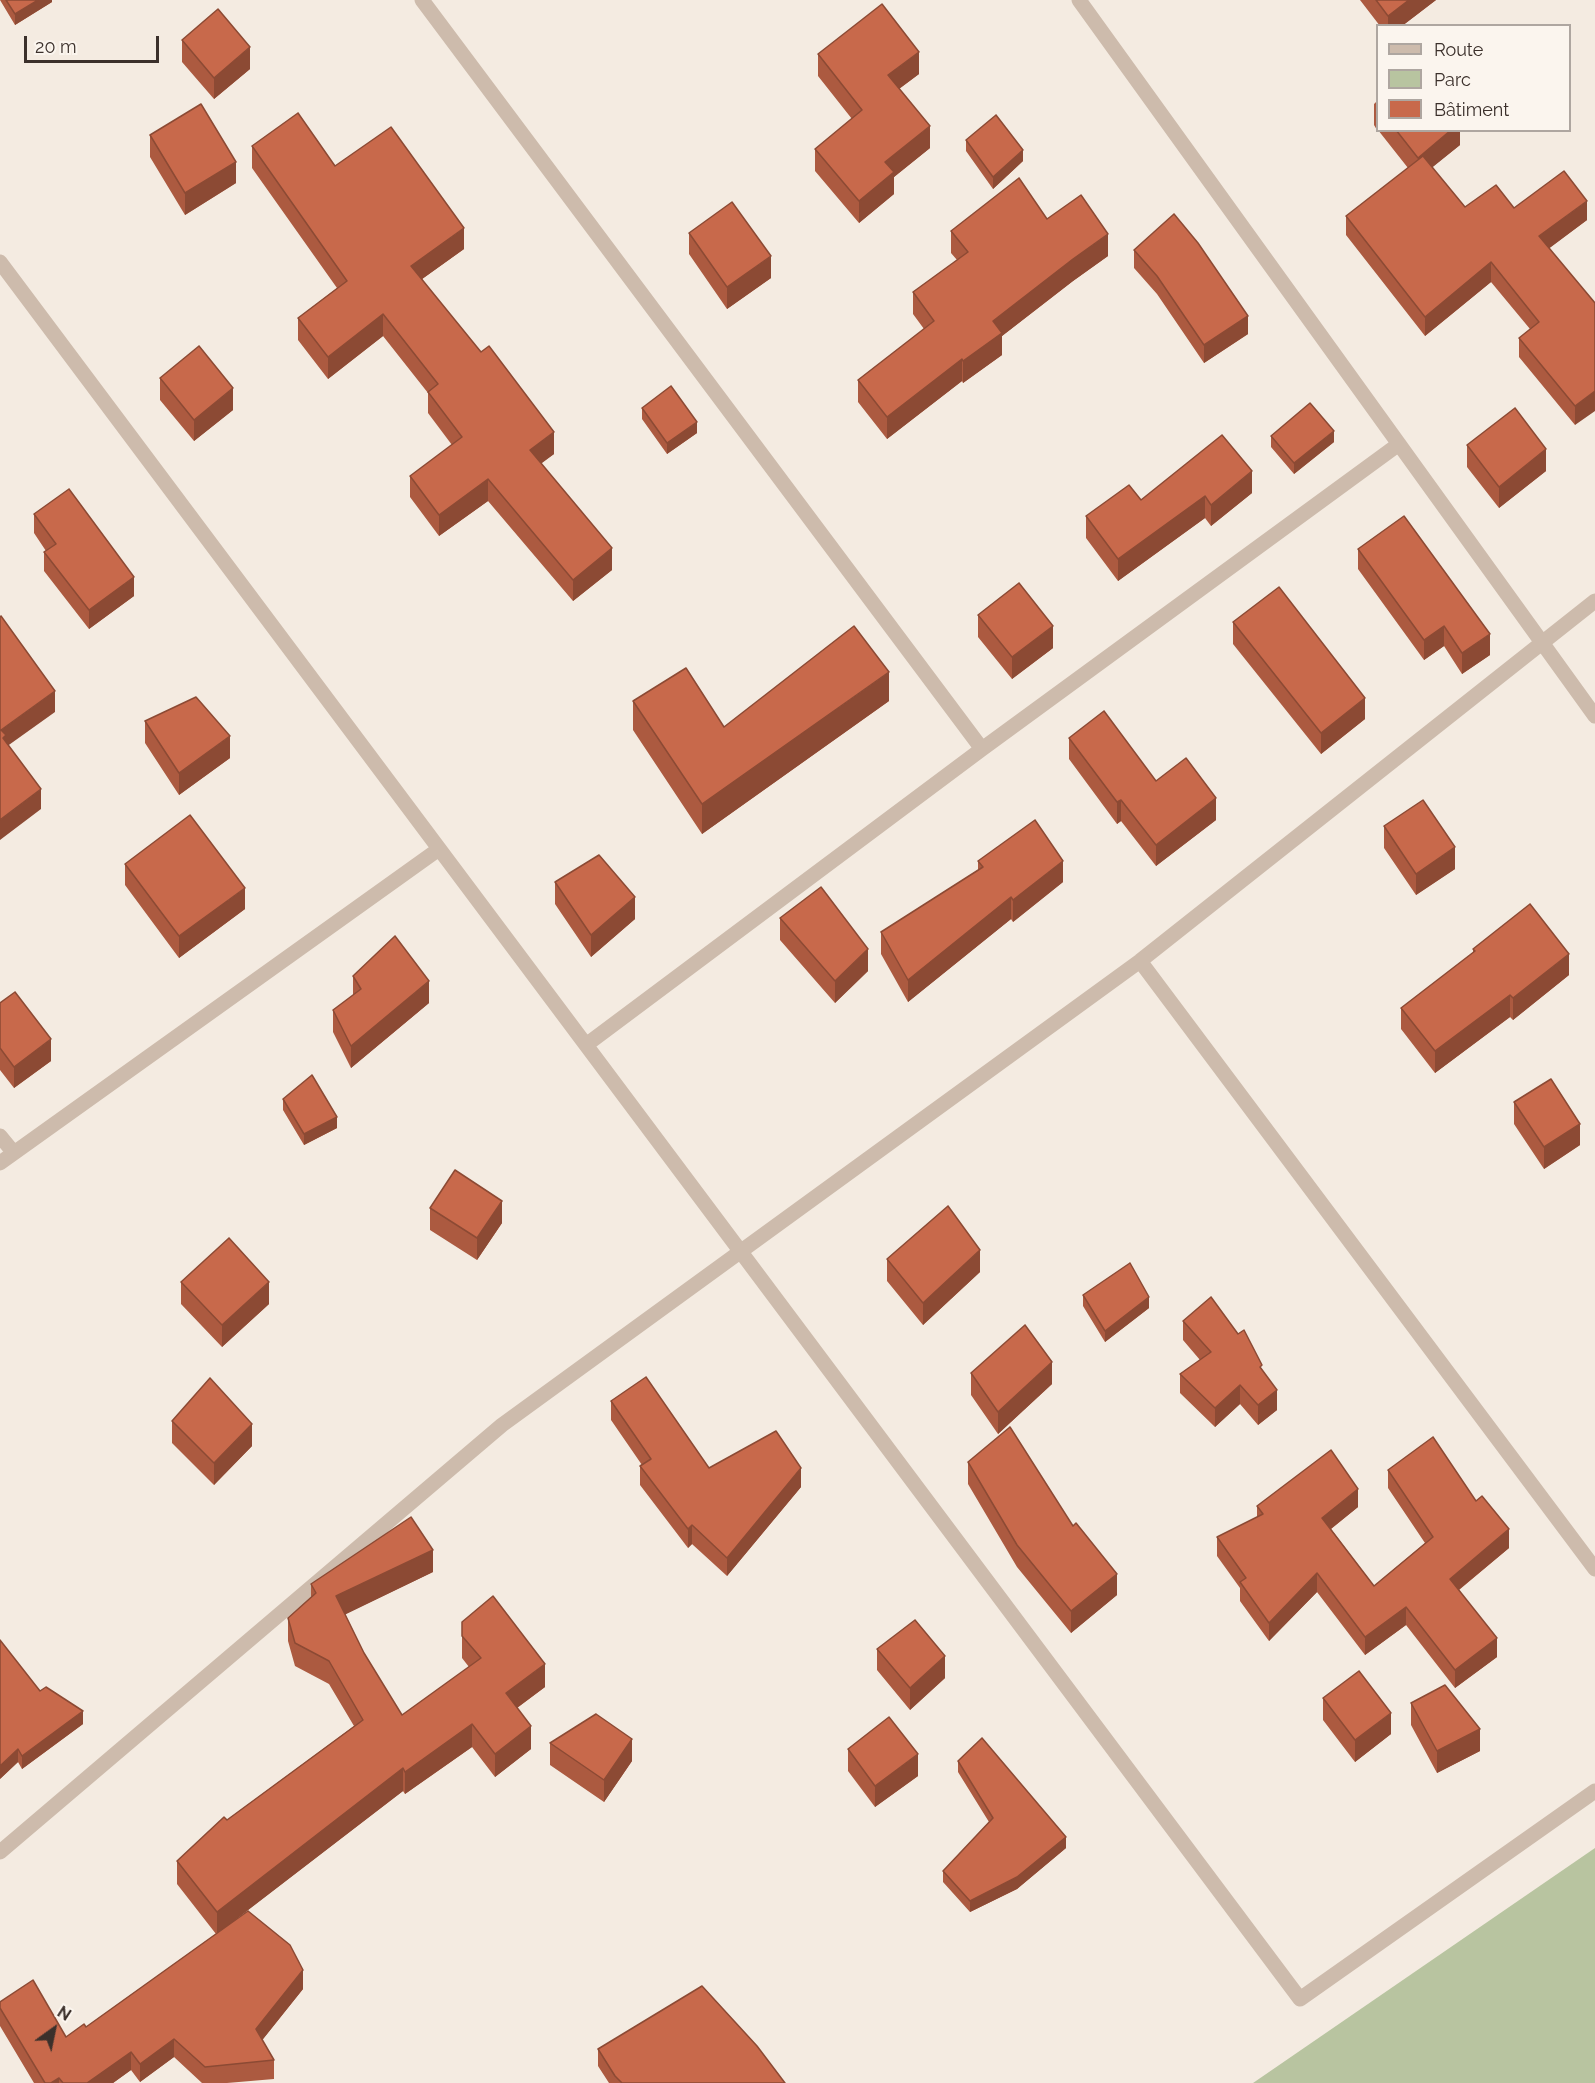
<!DOCTYPE html>
<meta charset="utf-8">
<style>
body{margin:0}
#map{position:relative;width:1595px;height:2083px;overflow:hidden;background:#f4ebe1;font-family:Raleway,sans-serif}
canvas{display:block}
.legend{position:absolute;left:1376px;top:24px;width:195px;height:108px;box-sizing:border-box;background:#fbf5ee;border:2px solid #aea6a0;margin:0;padding:8px 10px;list-style:none;font-size:18px;color:#3b302b}
.legend li{display:flex;align-items:center;gap:12px;height:30px}
.legend b{width:30px;border:2px solid #aea6a0}
.north{position:absolute;left:24px;top:1999px;width:60px;height:60px;-webkit-text-stroke:4px #fbf5ee;paint-order:stroke;rotate:33deg;font-size:16px;font-weight:700;line-height:24px;text-align:center;color:#3b302b}
.north::after{content:'';display:block;margin:auto;width:21px;height:27px;background:#3b302b;clip-path:polygon(50% 0,100% 100%,50% 72%,0 100%)}
.scale{position:absolute;left:24px;top:36px;width:135px;height:27px;box-sizing:border-box;border:3px solid #3b302b;border-top:0;padding-left:8px;font-size:18px;line-height:21px;white-space:nowrap;color:#3b302b;-webkit-text-stroke:4px #fbf5ee;paint-order:stroke}
</style>
<div id="map">
<canvas width="1595" height="2083"></canvas>
<ul class="legend">
<li><b style="height:8px;background:#cdbbac"></b>Route</li>
<li><b style="height:16px;background:#b8c4a0"></b>Parc</li>
<li><b style="height:16px;background:#c8694b"></b>Bâtiment</li>
</ul>
<div class="north">N</div>
<div class="scale">20 m</div>
</div>
<script>
const context = document.querySelector('canvas').getContext('2d');
context.lineJoin = 'round';
function fillPath(path, color) { context.fillStyle = color; context.fill(path, 'evenodd'); }
const poly = rows => new Path2D(rows.map(r => 'M' + r).join(''));
function stroke(path, color, width, dash) { context.strokeStyle = color; context.lineWidth = width; context.lineCap = dash ? 'butt' : 'round'; context.setLineDash(dash || []); context.stroke(path); }
const green = poly([
 [1595,1848,1595,2083,1253,2083]
]);
const street = poly([
 [422,0,982,749],
 [1079,0,1595,716],
 [0,262,1300,1999,1595,1791],
 [1140,961,1595,1569],
 [586,1045,982,749,1399,444],
 [0,1136,14,1153],
 [0,1163,439,849],
 [0,1852,502,1425,1140,961,1595,601]
]);
const wall = poly([
 [0,0,52,0,52,2,15,25],
 [1360,0,1436,0,1402,26,1380,26],
 [182,40,250,69,214,99,182,62],
 [818,54,919,74,899,89,930,148,894,177,894,194,859,223,815,171,815,149,852,119,818,76],
 [1377,101,1377,130,1374,125,1374,104],
 [1378,130,1460,130,1460,145,1432,167,1465,207,1514,208,1587,220,1549,248,1595,303,1575,425,1519,357,1519,338,1530,329,1491,282,1425,336,1346,235,1346,216,1408,168],
 [150,135,236,183,185,215,150,157],
 [966,140,1023,161,993,189,966,151],
 [252,146,335,166,464,249,422,279,554,454,541,463,612,570,573,601,488,501,439,536,410,497,410,476,452,445,428,413,428,393,383,336,328,379,298,340,298,318,337,288,252,168],
 [1047,219,1108,256,1073,281,1002,336,1002,355,963,383,962,381,887,439,858,402,858,380,924,329,913,314,913,292,957,260,951,253,951,231],
 [689,233,771,278,727,309,689,254],
 [1134,250,1248,334,1204,363,1157,294,1134,268],
 [160,378,233,410,194,441,160,400],
 [642,408,697,433,667,454,642,419],
 [1271,436,1334,442,1294,474,1271,447],
 [1467,445,1546,471,1499,508,1467,467],
 [1252,493,1211,526,1205,518,1118,581,1086,538,1086,516,1141,500],
 [34,514,134,596,89,629,44,571,44,552,46,551,34,533],
 [1358,549,1490,655,1462,674,1444,646,1424,660,1358,569],
 [978,615,1053,648,1012,679,978,637],
 [1233,622,1365,719,1321,754,1233,644],
 [633,701,724,727,889,701,702,834,633,730],
 [145,721,230,758,179,795,145,743],
 [1069,738,1216,820,1156,866,1121,821,1117,824,1069,759],
 [1384,826,1455,869,1416,895,1384,848],
 [978,861,1063,882,1013,922,1011,919,908,1002,881,954,881,932,978,870],
 [125,864,245,909,179,958,125,885],
 [555,882,635,919,591,957,555,904],
 [780,918,868,971,835,1003,780,940],
 [1473,949,1569,975,1513,1020,1510,1017,1435,1073,1401,1029,1401,1008,1473,953],
 [353,976,429,1003,351,1068,333,1032,333,1010,353,995],
 [0,1003,51,1061,14,1088,0,1070],
 [283,1099,337,1128,304,1145,283,1110],
 [1514,1102,1580,1145,1544,1169,1514,1124],
 [430,1208,502,1223,477,1260,430,1230],
 [887,1259,980,1272,923,1325,887,1281],
 [181,1282,269,1304,222,1347,181,1304],
 [1083,1295,1149,1308,1105,1342,1083,1306],
 [1183,1321,1262,1369,1277,1410,1258,1425,1240,1404,1215,1427,1180,1393,1180,1374,1200,1360,1183,1340],
 [971,1373,1052,1384,998,1434,971,1395],
 [611,1401,709,1468,801,1487,727,1576,692,1544,688,1548,640,1485,640,1466,642,1465,611,1420],
 [172,1421,252,1446,214,1485,172,1443],
 [968,1462,1117,1595,1071,1633,1017,1567,968,1484],
 [1388,1470,1509,1548,1459,1590,1497,1657,1455,1688,1406,1625,1365,1655,1317,1592,1269,1641,1240,1601,1240,1588,1217,1556,1217,1537,1257,1517,1257,1506,1358,1507,1331,1529,1374,1586,1425,1543,1388,1488],
 [433,1572,345,1614,364,1653,402,1715,469,1667,462,1658,462,1622,545,1687,517,1708,531,1749,495,1777,472,1747,405,1794,403,1791,236,1919,303,1989,262,2040,274,2060,274,2079,227,2083,202,2083,174,2057,140,2082,131,2070,113,2083,34,2083,0,2026,0,2002,66,2037,86,2027,216,1934,177,1884,177,1861,227,1820,354,1726,329,1684,295,1666,288,1641,288,1618,311,1597,311,1584],
 [877,1649,945,1678,910,1710,877,1670],
 [40,1691,83,1724,22,1769,18,1762,0,1779],
 [1323,1698,1391,1734,1355,1762,1323,1720],
 [1411,1703,1480,1751,1437,1773,1411,1725],
 [550,1743,632,1761,604,1802,550,1765],
 [848,1749,918,1776,875,1807,848,1771],
 [958,1761,1066,1848,1017,1889,970,1912,943,1882,943,1871,989,1822,958,1772],
 [598,2049,785,2083,609,2083,598,2066]
]);
const shadedWall = poly([
 [38,0,52,0,52,2,15,25,15,14],
 [1409,0,1436,0,1402,26,1388,26,1388,16],
 [250,47,250,69,214,99,214,78],
 [919,52,919,74,888,97,888,75],
 [930,126,930,148,894,177,894,194,859,223,859,201,885,162],
 [1451,130,1460,130,1460,145,1418,179,1418,158],
 [1023,150,1023,161,993,189,993,177],
 [236,162,236,183,185,215,185,193],
 [1587,201,1587,220,1539,256,1539,236],
 [464,228,464,249,411,287,411,266],
 [1108,234,1108,256,1073,281,1002,336,1002,355,963,383,963,361,993,321,1073,259],
 [771,256,771,278,727,309,727,287],
 [1491,262,1491,282,1425,336,1425,317],
 [383,314,383,336,328,379,328,357],
 [1248,316,1248,334,1204,363,1204,345],
 [962,359,962,381,887,439,887,417],
 [233,388,233,410,194,441,194,420],
 [1595,391,1595,411,1575,425,1575,406],
 [697,422,697,433,667,454,667,443],
 [1334,431,1334,442,1294,474,1294,463],
 [554,432,554,454,530,472,530,450],
 [1546,449,1546,471,1499,508,1499,487],
 [1252,471,1252,493,1211,526,1211,505],
 [488,479,488,501,439,536,439,515],
 [1205,496,1205,518,1118,581,1118,559],
 [612,548,612,570,573,601,573,580],
 [134,577,134,596,89,629,89,610],
 [1053,626,1053,648,1012,679,1012,657],
 [1444,626,1444,646,1424,660,1424,640],
 [1490,634,1490,655,1462,674,1462,653],
 [889,672,889,701,702,834,702,804],
 [55,691,55,712,6,747,1,730],
 [1365,698,1365,719,1321,754,1321,733],
 [230,736,230,758,179,795,179,773],
 [41,789,41,809,0,840,0,820],
 [1216,798,1216,820,1156,866,1156,845],
 [1121,800,1121,821,1117,824,1117,802],
 [1455,847,1455,869,1416,895,1416,874],
 [1063,861,1063,882,1013,922,1013,900],
 [245,888,245,909,179,958,179,936],
 [635,897,635,919,591,957,591,935],
 [1011,897,1011,919,908,1002,908,980],
 [868,949,868,971,835,1003,835,981],
 [1569,954,1569,975,1513,1020,1513,998],
 [429,981,429,1003,351,1068,351,1046],
 [1510,995,1510,1017,1435,1073,1435,1051],
 [51,1039,51,1061,14,1088,14,1067],
 [337,1117,337,1128,304,1145,304,1134],
 [1580,1124,1580,1145,1544,1169,1544,1147],
 [502,1201,502,1223,477,1260,477,1238],
 [980,1250,980,1272,923,1325,923,1303],
 [269,1282,269,1304,222,1347,222,1325],
 [1149,1297,1149,1308,1105,1342,1105,1331],
 [1052,1362,1052,1384,998,1434,998,1412],
 [1240,1385,1240,1404,1215,1427,1215,1408],
 [1277,1390,1277,1410,1258,1425,1258,1405],
 [252,1424,252,1446,214,1485,214,1463],
 [801,1468,801,1487,727,1576,727,1558],
 [1358,1489,1358,1507,1322,1536,1322,1518],
 [692,1525,692,1544,688,1548,688,1529],
 [1509,1529,1509,1548,1450,1597,1450,1579],
 [433,1550,433,1572,336,1619,336,1596],
 [1317,1573,1317,1592,1269,1641,1269,1623],
 [1117,1574,1117,1595,1071,1633,1071,1611],
 [1406,1607,1406,1625,1365,1655,1365,1637],
 [1497,1638,1497,1657,1455,1688,1455,1670],
 [945,1656,945,1678,910,1710,910,1688],
 [545,1664,545,1687,506,1716,506,1693],
 [83,1711,83,1724,22,1769,22,1756],
 [1391,1713,1391,1734,1355,1762,1355,1740],
 [472,1724,472,1747,405,1794,405,1772],
 [531,1726,531,1749,495,1777,495,1754],
 [1480,1729,1480,1751,1437,1773,1437,1751],
 [632,1739,632,1761,604,1802,604,1780],
 [18,1749,18,1762,0,1779,0,1766],
 [918,1754,918,1776,875,1807,875,1786],
 [403,1768,403,1791,217,1934,217,1912],
 [1066,1837,1066,1848,1017,1889,970,1912,970,1901],
 [303,1970,303,1989,256,2048,256,2029],
 [174,2039,174,2057,140,2082,140,2064],
 [131,2052,131,2070,113,2083,87,2083],
 [59,2078,59,2083,51,2083]
]);
const building = poly([
 [6,0,38,0,15,14,6,0],
 [1376,0,1409,0,1388,16,1376,0],
 [882,4,919,52,888,75,930,126,885,162,894,172,859,201,815,149,862,110,818,54,882,4],
 [218,9,250,47,214,78,182,40,218,9],
 [201,104,236,162,185,193,150,135,201,104],
 [298,113,335,166,391,127,464,228,411,266,481,352,489,346,554,432,530,450,612,548,573,580,488,479,439,515,410,476,462,437,428,392,438,384,383,314,328,357,298,318,347,281,252,146,298,113],
 [996,115,1023,150,993,177,966,140,996,115],
 [1396,130,1451,130,1418,158,1396,130],
 [1423,156,1465,207,1496,185,1514,208,1564,171,1587,201,1539,236,1595,303,1595,391,1575,406,1519,338,1539,322,1491,262,1425,317,1346,216,1423,156],
 [1019,178,1047,219,1081,195,1108,234,1073,259,993,321,1002,333,963,361,962,359,887,417,858,380,934,321,913,292,968,252,951,231,1019,178],
 [732,202,771,256,727,287,689,233,732,202],
 [1174,214,1198,243,1248,316,1204,345,1157,276,1134,250,1174,214],
 [199,346,233,388,194,420,160,378,199,346],
 [671,386,697,422,667,443,642,408,671,386],
 [1310,403,1334,431,1294,463,1271,436,1310,403],
 [1515,408,1546,449,1499,487,1467,445,1515,408],
 [1222,435,1252,471,1211,505,1205,496,1118,559,1086,516,1129,485,1141,500,1222,435],
 [69,489,134,577,89,610,44,552,56,544,34,514,69,489],
 [1404,516,1490,634,1462,653,1444,626,1424,640,1358,549,1404,516],
 [1019,583,1053,626,1012,657,978,615,1019,583],
 [1279,587,1365,698,1321,733,1233,622,1279,587],
 [1,616,55,691,1,730,6,735,3,738,41,789,0,820,0,617,1,616],
 [854,626,889,672,702,804,633,701,686,668,724,727,854,626],
 [196,697,230,736,179,773,145,721,196,697],
 [1104,711,1156,781,1186,758,1216,798,1156,845,1121,800,1117,802,1069,738,1104,711],
 [1423,800,1455,847,1416,874,1384,826,1423,800],
 [190,815,245,888,179,936,125,864,190,815],
 [1035,820,1063,861,1013,900,1011,897,908,980,881,932,983,867,978,861,1035,820],
 [599,855,635,897,591,935,555,882,599,855],
 [821,887,868,949,835,981,780,918,821,887],
 [1530,904,1569,954,1513,998,1510,995,1435,1051,1401,1008,1475,951,1473,949,1530,904],
 [395,936,429,981,351,1046,333,1010,361,989,353,976,395,936],
 [15,992,51,1039,14,1067,0,1048,0,1003,15,992],
 [312,1075,337,1117,304,1134,283,1099,312,1075],
 [1551,1079,1580,1124,1544,1147,1514,1102,1551,1079],
 [455,1170,502,1201,477,1238,430,1208,455,1170],
 [948,1206,980,1250,923,1303,887,1259,948,1206],
 [229,1238,269,1282,222,1325,181,1282,229,1238],
 [1130,1263,1149,1297,1105,1331,1083,1295,1130,1263],
 [1211,1297,1238,1334,1244,1330,1262,1365,1260,1367,1277,1390,1258,1405,1240,1385,1215,1408,1180,1374,1211,1352,1183,1321,1211,1297],
 [1025,1325,1052,1362,998,1412,971,1373,1025,1325],
 [646,1377,709,1468,776,1431,801,1468,727,1558,692,1525,688,1529,640,1466,651,1459,611,1401,646,1377],
 [210,1378,252,1424,214,1463,172,1421,210,1378],
 [1010,1427,1073,1526,1076,1523,1117,1574,1071,1611,1017,1545,968,1462,1010,1427],
 [1433,1437,1476,1501,1482,1496,1509,1529,1450,1579,1497,1638,1455,1670,1406,1607,1365,1637,1317,1573,1269,1623,1240,1582,1246,1578,1217,1537,1263,1514,1257,1506,1331,1450,1358,1489,1322,1518,1374,1586,1433,1537,1388,1470,1433,1437],
 [411,1517,433,1550,336,1596,364,1653,402,1715,481,1658,462,1636,462,1622,493,1596,545,1664,506,1693,531,1726,495,1754,472,1724,405,1772,403,1768,217,1912,177,1861,224,1817,227,1820,363,1720,329,1661,295,1643,288,1618,316,1593,311,1584,411,1517],
 [915,1620,945,1656,910,1688,877,1649,915,1620],
 [0,1640,40,1691,46,1687,83,1711,22,1756,18,1749,0,1766,0,1640],
 [1359,1671,1391,1713,1355,1740,1323,1698,1359,1671],
 [1445,1685,1480,1729,1437,1751,1411,1703,1445,1685],
 [596,1714,632,1739,604,1780,550,1743,596,1714],
 [889,1717,918,1754,875,1786,848,1749,889,1717],
 [982,1738,1066,1837,1017,1877,970,1901,943,1871,993,1818,958,1761,982,1738],
 [248,1911,290,1945,303,1970,256,2029,274,2060,205,2067,174,2039,140,2064,131,2052,87,2083,63,2083,59,2078,51,2083,45,2083,0,2008,0,2002,33,1980,66,2037,84,2024,86,2027,248,1911],
 [702,1986,757,2046,785,2083,622,2083,615,2076,598,2049,702,1986]
]);
fillPath(green, '#b8c4a0');
stroke(street, '#cdbbac', 15);
fillPath(wall, '#ac5a40');
fillPath(shadedWall, '#8c4a34');
fillPath(building, '#c8694b');
stroke(building, '#8c4a34', 1.5);
</script>
